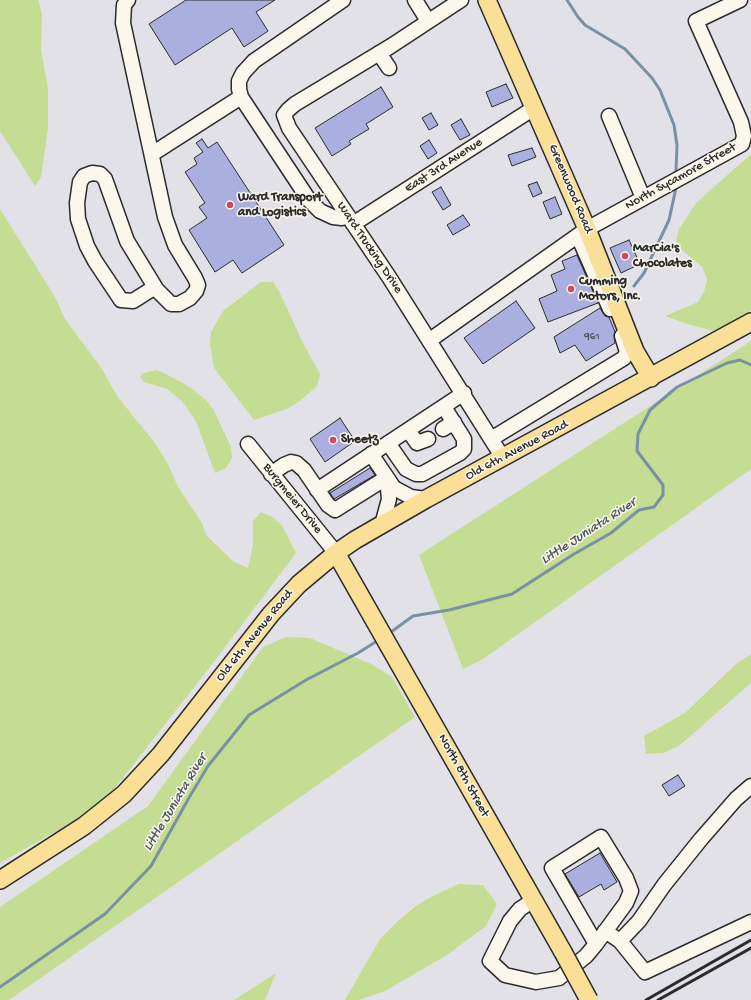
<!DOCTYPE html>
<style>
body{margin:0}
canvas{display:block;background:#e3e1e8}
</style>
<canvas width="751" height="1000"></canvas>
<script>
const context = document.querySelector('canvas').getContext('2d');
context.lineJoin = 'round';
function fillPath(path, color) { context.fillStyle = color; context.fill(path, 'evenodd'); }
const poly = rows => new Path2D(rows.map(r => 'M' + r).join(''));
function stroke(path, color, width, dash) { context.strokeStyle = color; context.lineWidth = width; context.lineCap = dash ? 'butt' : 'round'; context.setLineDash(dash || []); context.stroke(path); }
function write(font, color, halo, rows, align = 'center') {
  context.font = font + ' "Gochi Hand",sans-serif'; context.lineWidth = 3; context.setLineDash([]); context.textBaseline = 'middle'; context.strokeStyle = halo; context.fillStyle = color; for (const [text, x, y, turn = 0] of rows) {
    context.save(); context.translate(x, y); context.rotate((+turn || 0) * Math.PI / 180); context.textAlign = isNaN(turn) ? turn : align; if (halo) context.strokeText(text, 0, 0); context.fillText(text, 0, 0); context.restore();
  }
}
const green = poly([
 [0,0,38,0,42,14,41,49,48,89,48,129,41,177,35,186,0,131],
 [751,154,751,310,735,321,714,331,690,325,665,316,698,302,704,292,707,279,702,267,683,251,676,241,679,229,696,203],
 [0,209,55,297,65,319,102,369,117,396,155,443,168,464,178,487,202,523,206,535,234,562,248,568,253,545,253,521,261,512,272,517,282,525,296,553,213,663,101,806,0,863],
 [261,282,273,282,279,291,303,343,320,374,317,386,300,401,289,408,254,420,214,368,210,344,211,332,223,311],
 [751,341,751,469,483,659,463,669,419,555],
 [156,370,162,372,188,386,206,400,213,409,231,447,232,458,226,468,215,473,196,421,182,401,167,389,144,382,140,377,144,373],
 [286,637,310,638,371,664,392,677,415,717,9,1000,0,1000,0,907,148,806,263,647],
 [751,654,751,683,679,746,663,753,646,754,644,736,685,713,736,664],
 [459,884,483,885,497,904,486,926,447,955,385,991,359,1000,345,1000,380,939,397,922,417,905,437,894],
 [276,973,265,1000,234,1000]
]);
const stream = poly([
 [567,0,578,17,585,25,625,49,652,78,660,90,674,125,677,145,676,171],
 [634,286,644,273,669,220,676,188],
 [391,632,413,616,449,610,512,594,574,554,611,533,639,510,654,507,663,495,663,485,637,451,638,434,650,410,677,387,727,363,740,360,751,365],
 [0,987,105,914,151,866,190,796,208,766,249,715,306,680,358,653,377,641]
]);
const building = poly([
 [186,0,275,0,256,12,268,31,244,47,232,28,175,65,149,24,186,0],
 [506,84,513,98,492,107,486,92,506,84],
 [381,87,393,107,366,124,369,129,349,141,351,144,332,156,315,128,381,87],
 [431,113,438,125,429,130,422,118,431,113],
 [461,119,470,135,460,140,451,125,461,119],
 [202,139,208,148,217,142,284,245,242,273,233,260,215,272,189,230,207,218,199,207,205,203,185,172,197,164,194,158,203,152,196,143,202,139],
 [429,140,437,153,428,159,420,146,429,140],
 [532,148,536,157,512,166,508,155,532,148],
 [537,182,542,193,533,197,528,185,537,182],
 [441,187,451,205,443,210,432,192,441,187],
 [555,197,562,214,550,219,543,202,555,197],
 [463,215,470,225,453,235,447,225,463,215],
 [629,240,640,264,621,273,610,248,629,240],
 [577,255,598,303,548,322,539,299,557,291,551,275,565,269,562,261,577,255],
 [516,301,535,328,483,364,464,338,516,301],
 [600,308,605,316,609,317,615,332,614,335,615,343,586,361,575,345,560,353,554,337,600,308],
 [340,418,355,441,325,462,310,439,340,418],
 [370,468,375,475,334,499,330,493,370,468],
 [678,775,685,786,669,796,662,785,678,775],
 [600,853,617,882,604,890,601,884,579,897,565,874,600,853]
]);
const minor = poly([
 [128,0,124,5,123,23,165,217,175,245,195,278,198,285,196,291,190,298,179,304,171,304,156,289,155,287,127,241,105,179,100,174,92,173,84,176,80,182,77,203,78,219,87,246,95,261,121,300,133,301,155,287],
 [343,0,254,61,243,73,239,81,239,89,241,97,309,200,320,211,333,217,342,218,346,214],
 [415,0,428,21],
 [461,0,391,46,295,104,288,110,284,115,289,128,389,277,503,458],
 [379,53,389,68],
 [609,116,643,198],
 [152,154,241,97],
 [353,224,534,108],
 [578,236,610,309],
 [430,340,587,229,742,144,744,136,741,122,696,21,740,0],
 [443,429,454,422],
 [408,430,417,443,428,439],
 [491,439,624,358,627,352,622,336],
 [388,443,406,469,416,474,422,474,460,453,464,449,464,439,444,407],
 [248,444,336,553],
 [371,454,394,488,411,497,426,499],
 [271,474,284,465,291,462,296,463,304,470,328,505,335,510,386,478],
 [317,490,464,393],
 [382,525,389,499,387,479],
 [532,901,520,909,510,921,490,961,505,975,536,982,559,978,586,956,596,944,626,903,631,891,626,878,601,837,552,868,596,944],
 [605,931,620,941,639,921,664,885,701,839,736,799,751,786],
 [620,941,645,972,751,922]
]);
const major = poly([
 [487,0,587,229,635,351,651,378],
 [336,553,563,952],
 [0,880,84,826,124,794,161,754,271,614,299,584,336,553,355,540,426,499,751,322]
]);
const rail = poly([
 [646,1000,751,940],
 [658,1000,751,948]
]);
const majorBridge = poly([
 [563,952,589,1000]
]);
const markers = [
 [230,205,4,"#d1495b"],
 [625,256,4,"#d1495b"],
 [571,289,4,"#d1495b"],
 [333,440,4,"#d1495b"]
];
const numberNames = [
 ["961",592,337]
];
const streetNames = [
 ["East 3rd Avenue",444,166,-33],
 ["North Sycamore Street",681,177,-29],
 ["Greenwood Road",570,189,67],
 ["Ward Trucking Drive",369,248,56],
 ["Old 6th Avenue Road",517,451,-28],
 ["Burgmeier Drive",292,499,51],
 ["Old 6th Avenue Road",255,636,-51],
 ["North 8th Street",463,776,61]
];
const poiNames = [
 ["Ward Transport",238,198],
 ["and Logistics",238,213],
 ["MarCia's",633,249],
 ["Chocolates",633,264],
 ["Cumming",579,282],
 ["Motors, Inc.",579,297],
 ["Sheetz",341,440]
];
const waterNames = [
 ["Little Juniata River",589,532,-33],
 ["Little Juniata River",176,803,-59]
];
fillPath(green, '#c4dd93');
stroke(stream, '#7891a5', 3);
fillPath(building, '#aaafe0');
stroke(building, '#2b2b2b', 1);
stroke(minor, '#2b2b2b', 17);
stroke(major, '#2b2b2b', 20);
stroke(minor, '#fbf7ec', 14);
stroke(major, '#fadf96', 17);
stroke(rail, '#2b2b2b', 3);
stroke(majorBridge, '#2b2b2b', 20, []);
stroke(majorBridge, '#fadf96', 17);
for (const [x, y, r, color] of markers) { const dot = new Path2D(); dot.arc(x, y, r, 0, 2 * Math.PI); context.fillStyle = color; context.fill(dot); stroke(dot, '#fbf7ec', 1.5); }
write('11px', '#4b4c58', null, numberNames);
write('13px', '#2b2b2b', '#fbf7ec', streetNames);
write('bold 13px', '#2b2b2b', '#fbf7ec', poiNames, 'left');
write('italic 14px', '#4b565e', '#fbf7ec', waterNames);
</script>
